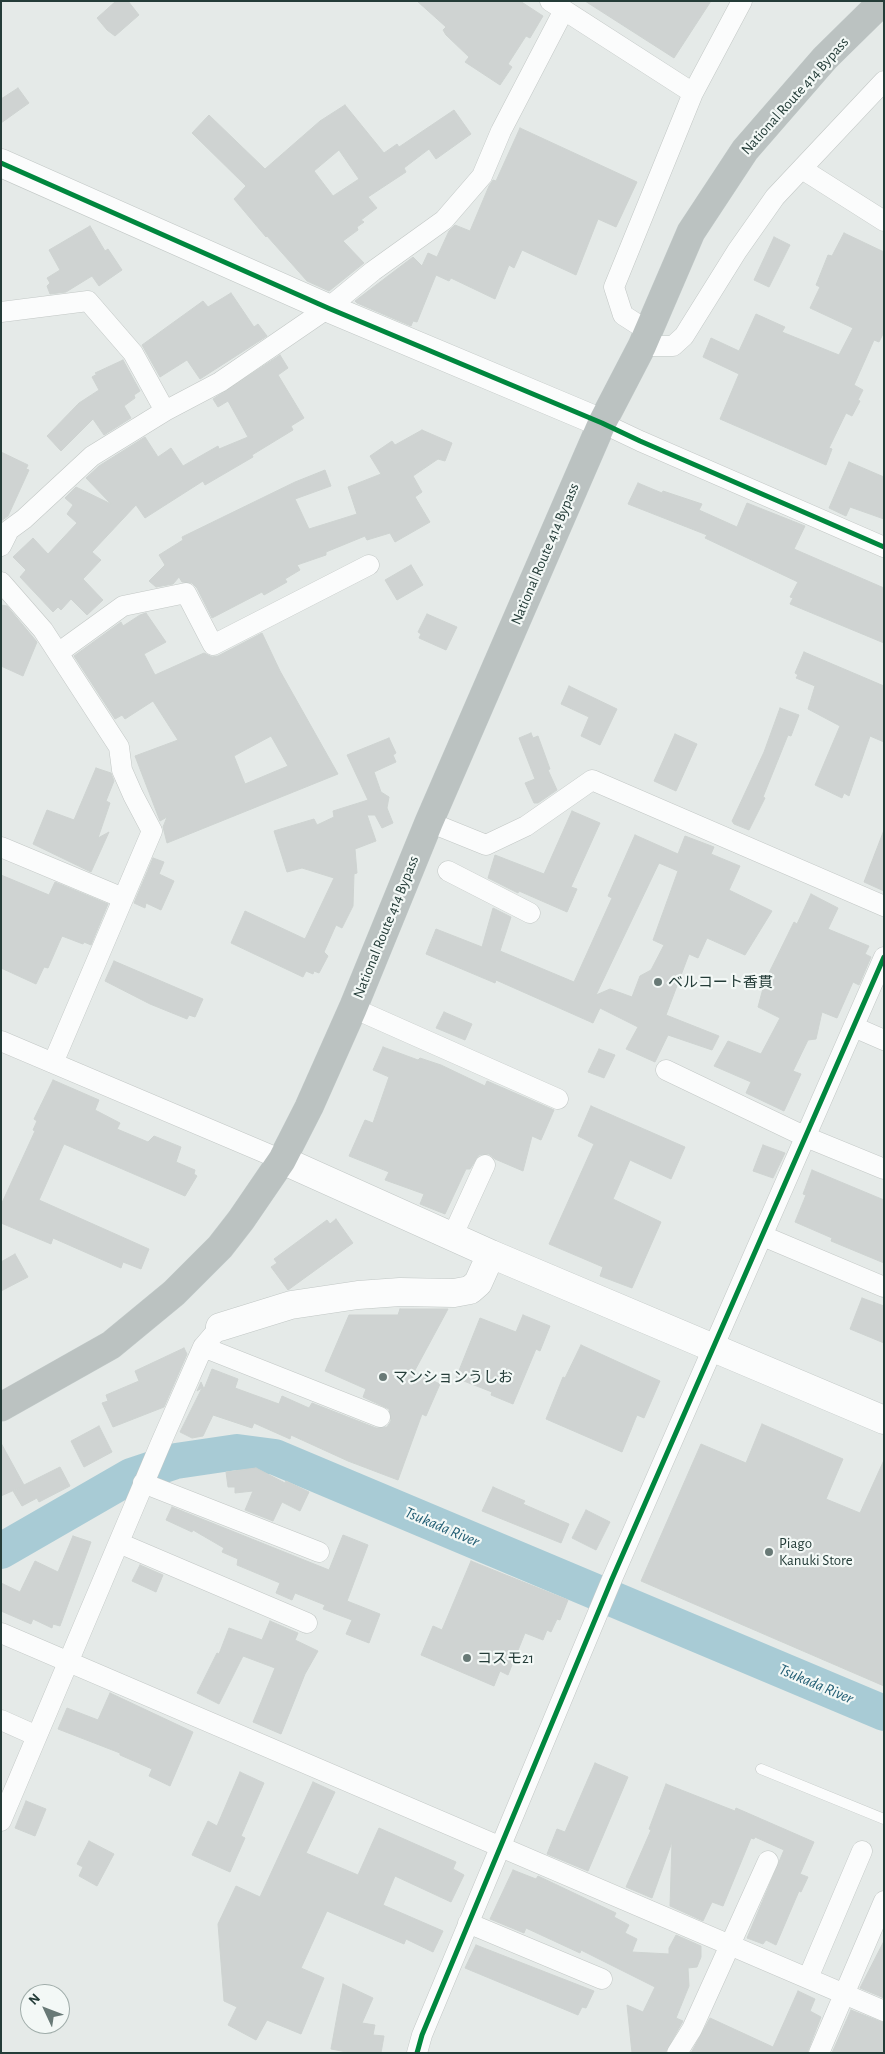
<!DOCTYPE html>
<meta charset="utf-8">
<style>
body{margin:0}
#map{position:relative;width:885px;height:2054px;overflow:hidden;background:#e5eae8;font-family:"Alegreya Sans",sans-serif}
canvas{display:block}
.frame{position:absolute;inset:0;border:2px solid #243c38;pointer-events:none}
.north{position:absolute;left:20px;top:1984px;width:50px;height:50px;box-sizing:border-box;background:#f3f8f6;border:1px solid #a0adaa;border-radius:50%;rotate:313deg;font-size:14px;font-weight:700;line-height:20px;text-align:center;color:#243c38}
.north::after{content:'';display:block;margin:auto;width:18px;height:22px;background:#687976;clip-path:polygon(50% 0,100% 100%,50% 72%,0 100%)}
</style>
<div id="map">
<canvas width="885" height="2054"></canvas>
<div class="frame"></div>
<div class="north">N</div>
</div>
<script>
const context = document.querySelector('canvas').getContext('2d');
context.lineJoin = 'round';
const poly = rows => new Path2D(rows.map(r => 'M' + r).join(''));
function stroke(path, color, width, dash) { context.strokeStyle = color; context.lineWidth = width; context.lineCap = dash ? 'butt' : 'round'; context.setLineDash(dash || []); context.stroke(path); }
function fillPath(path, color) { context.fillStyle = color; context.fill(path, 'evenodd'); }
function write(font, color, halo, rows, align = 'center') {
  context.font = font + ' "Alegreya Sans","Noto Sans JP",sans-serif'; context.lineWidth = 4.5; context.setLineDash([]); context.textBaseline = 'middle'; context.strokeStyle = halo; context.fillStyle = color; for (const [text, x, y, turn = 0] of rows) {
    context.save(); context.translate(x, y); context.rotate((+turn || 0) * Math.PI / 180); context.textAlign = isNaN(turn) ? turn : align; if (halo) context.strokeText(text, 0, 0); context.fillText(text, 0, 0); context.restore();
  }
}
const river = poly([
 [1,1551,131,1476,176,1461,237,1452,275,1457,884,1713]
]);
const building = poly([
 [116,1,128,1,139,15,115,36,107,30,97,18,116,1],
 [417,1,520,1,543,16,530,38,526,36,508,64,512,67,500,85,465,62,469,57,446,35,443,30,446,27,417,1],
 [585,1,711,1,674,58,585,1],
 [18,88,29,103,1,123,1,99,18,88],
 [345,105,384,153,397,144,399,147,454,110,471,134,436,159,429,149,404,168,406,172,368,197,377,208,361,220,364,222,357,227,358,230,343,241,364,263,329,291,307,281,267,236,266,237,234,199,246,186,192,133,209,115,265,169,320,121,345,105],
 [339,150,359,179,333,196,314,171,339,150],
 [520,128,637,182,616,227,598,219,576,275,522,250,514,268,509,265,495,299,451,278,449,281,436,275,417,322,413,321,411,326,357,303,355,301,413,257,422,266,428,253,437,257,449,231,455,225,470,231,489,186,493,180,496,181,520,128],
 [90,226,105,251,108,249,122,270,99,286,92,276,66,292,50,294,47,286,50,283,47,278,60,270,49,250,90,226],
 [844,233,884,252,884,332,879,342,874,340,854,385,863,390,858,400,860,401,852,416,846,413,829,448,832,449,826,465,720,419,739,374,703,357,711,338,739,351,756,314,785,327,782,332,839,355,853,328,810,308,820,287,816,285,828,255,832,256,844,233],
 [774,237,790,245,769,287,754,280,774,237],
 [231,293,254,327,258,324,267,336,200,379,187,360,160,377,142,345,203,301,208,307,231,293],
 [280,355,288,368,278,375,304,418,291,426,293,430,252,455,253,457,205,485,203,481,145,518,136,505,92,552,101,560,83,579,103,600,87,615,71,599,61,610,58,607,53,612,20,577,26,570,13,557,33,538,48,554,77,523,67,514,73,505,65,498,76,487,111,504,86,478,99,466,145,437,158,457,171,448,183,466,218,446,219,449,248,437,228,401,218,407,213,399,280,355],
 [123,360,140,391,134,395,135,398,124,406,131,418,104,435,93,419,61,451,47,436,79,403,99,390,92,377,97,374,95,373,123,360],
 [422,430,452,443,445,461,438,459,413,476,422,492,415,497,430,522,395,542,390,533,367,540,365,536,326,552,326,555,297,565,300,570,285,579,287,582,264,595,262,592,212,618,197,588,192,583,182,582,179,577,173,584,156,587,149,581,165,565,159,555,183,540,182,537,295,482,325,470,331,486,295,499,309,529,357,514,348,487,381,474,370,456,392,441,395,445,422,430],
 [1,452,28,465,26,469,29,470,8,516,1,521,1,452],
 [849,462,884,477,884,519,850,507,846,516,829,508,849,462],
 [638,483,662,493,663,491,702,504,699,510,737,527,747,503,805,526,794,549,884,588,884,643,790,604,793,598,790,597,798,582,705,538,707,535,628,504,638,483],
 [411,565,423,585,397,600,385,580,411,565],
 [1,605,7,606,37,642,23,676,1,666,1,605],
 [146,613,166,642,144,654,155,675,204,653,212,657,218,656,262,633,280,671,338,774,167,843,163,827,167,817,160,821,135,756,178,740,153,701,125,719,122,715,115,719,74,656,121,622,123,626,140,615,146,613],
 [271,736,288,766,245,784,234,756,271,736],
 [427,614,457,627,446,650,419,638,421,634,418,632,427,614],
 [804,652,884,686,884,742,870,736,849,796,844,793,842,798,815,785,840,726,808,709,815,686,796,678,798,675,795,673,804,652],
 [569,686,617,709,600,745,581,736,589,717,561,704,569,686],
 [780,708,799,715,791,736,788,735,763,797,765,798,749,830,734,824,732,821,764,752,780,708],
 [531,733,533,738,538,736,550,769,548,770,557,790,538,803,534,803,525,783,535,779,519,738,531,733],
 [675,734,697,744,676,791,654,781,675,734],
 [389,738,396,753,393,755,396,762,374,772,381,792,389,797,387,808,393,823,382,828,375,815,367,815,376,841,355,849,357,873,354,874,353,906,342,928,336,925,324,952,328,956,319,973,314,971,313,974,306,971,303,977,231,943,245,911,305,939,334,878,302,868,287,872,274,831,314,819,317,825,334,817,333,811,368,800,347,755,389,738],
 [96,768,111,773,114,781,106,801,110,803,98,838,109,832,91,872,33,844,47,810,74,820,96,768],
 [572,811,600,823,571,887,577,889,567,912,519,891,518,893,488,878,495,855,544,874,572,811],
 [884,830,884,891,864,882,884,830],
 [635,835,678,854,685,836,714,847,711,854,740,866,729,890,772,911,745,955,707,938,698,958,689,954,666,1015,719,1036,712,1050,668,1035,655,1062,626,1049,638,1027,600,1008,593,1023,496,980,495,983,426,954,436,929,482,947,493,908,511,917,500,951,574,982,612,898,608,896,635,835],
 [659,863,678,871,653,940,664,945,651,970,640,976,632,997,610,989,596,995,659,863],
 [153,858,164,862,159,874,174,881,161,910,146,903,145,908,134,903,153,858],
 [1,875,49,895,55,882,108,904,91,945,84,942,83,944,62,936,48,968,44,967,36,984,1,968,1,875],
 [811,894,838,908,828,929,869,946,865,954,871,957,859,985,853,982,837,1018,822,1012,816,1039,808,1040,793,1071,801,1074,784,1111,746,1093,751,1082,714,1066,728,1041,761,1054,780,1018,758,1007,765,981,794,922,797,924,811,894],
 [114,961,203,999,195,1017,189,1015,187,1019,150,1004,105,981,114,961],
 [444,1012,472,1024,465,1040,436,1028,444,1012],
 [383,1047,418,1060,420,1058,441,1065,485,1086,487,1081,554,1110,541,1140,532,1136,523,1171,495,1159,489,1154,479,1155,470,1169,466,1169,445,1214,420,1204,424,1194,385,1180,389,1172,349,1156,365,1120,373,1123,389,1077,373,1070,383,1047],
 [599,1049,615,1055,604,1078,588,1072,599,1049],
 [53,1080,99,1100,95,1110,120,1123,117,1129,148,1142,154,1136,181,1147,176,1162,195,1170,194,1174,197,1176,185,1196,64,1144,39,1200,149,1249,141,1269,123,1262,121,1268,53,1238,51,1244,1,1223,1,1205,35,1131,33,1130,37,1121,34,1119,53,1080],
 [591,1106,685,1147,671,1179,630,1160,613,1199,661,1222,632,1288,600,1276,603,1267,549,1244,594,1144,578,1136,591,1106],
 [763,1145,785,1153,773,1178,753,1171,763,1145],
 [812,1170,884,1200,884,1263,831,1241,832,1238,795,1222,806,1195,803,1194,812,1170],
 [336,1219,353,1243,288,1290,271,1267,277,1263,274,1259,327,1220,330,1224,336,1219],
 [15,1254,28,1277,1,1291,1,1262,15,1254],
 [862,1298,884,1306,884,1343,850,1329,862,1298],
 [400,1309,448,1309,414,1372,440,1384,426,1416,422,1414,398,1480,348,1461,291,1435,290,1439,254,1423,252,1428,213,1415,203,1436,192,1438,180,1432,202,1388,197,1391,201,1382,204,1389,212,1369,238,1379,235,1388,279,1404,282,1396,309,1408,312,1403,376,1428,387,1427,391,1421,389,1409,363,1397,366,1389,325,1371,349,1315,398,1315,400,1309],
 [523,1315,550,1326,540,1351,536,1349,513,1404,491,1395,492,1392,456,1378,480,1318,516,1332,523,1315],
 [581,1345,660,1381,644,1418,637,1415,622,1452,546,1419,563,1377,565,1378,581,1345],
 [184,1348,187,1354,164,1407,113,1427,102,1403,108,1401,106,1395,139,1381,135,1371,184,1348],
 [762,1424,843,1459,826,1499,860,1513,884,1460,884,1686,641,1581,701,1444,746,1463,762,1424],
 [99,1426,112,1452,84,1467,71,1441,99,1426],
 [1,1443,24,1485,60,1467,70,1486,39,1502,37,1498,22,1506,13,1491,21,1487,1,1496,1,1443],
 [256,1468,285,1483,286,1481,309,1492,300,1511,282,1502,273,1521,245,1510,253,1491,235,1493,235,1487,228,1487,226,1472,256,1468],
 [493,1487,525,1501,523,1504,569,1524,561,1543,482,1511,493,1487],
 [172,1507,329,1570,343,1535,368,1545,347,1601,380,1614,369,1643,346,1634,352,1620,323,1609,325,1605,295,1593,292,1600,276,1593,280,1583,237,1565,238,1559,222,1552,224,1548,193,1530,192,1532,166,1520,172,1507],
 [586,1510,610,1522,596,1550,572,1538,586,1510],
 [73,1536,91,1542,60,1626,53,1624,52,1628,33,1619,31,1624,1,1611,1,1583,20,1592,35,1561,58,1572,73,1536],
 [471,1561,568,1600,560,1620,557,1619,551,1632,547,1630,543,1640,525,1633,508,1675,500,1671,494,1686,421,1655,433,1626,442,1630,471,1561],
 [140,1565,163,1575,156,1592,132,1581,140,1565],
 [270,1621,298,1633,295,1640,318,1651,305,1674,281,1734,253,1722,275,1668,243,1656,219,1704,197,1693,217,1653,219,1654,229,1628,262,1640,270,1621],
 [110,1693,193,1732,170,1786,149,1776,152,1769,120,1755,120,1753,58,1729,67,1708,98,1720,110,1693],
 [595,1763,628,1777,588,1871,547,1854,557,1829,565,1832,595,1763],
 [240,1772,264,1783,241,1836,245,1838,230,1872,192,1855,208,1821,217,1826,240,1772],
 [313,1782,335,1792,306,1853,358,1875,379,1828,456,1862,453,1869,464,1875,451,1902,395,1876,383,1905,443,1931,433,1952,406,1939,404,1944,327,1911,301,1968,324,1978,301,2034,267,2020,256,2040,228,2025,237,2007,224,2001,218,1924,236,1886,260,1897,313,1782],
 [666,1784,735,1811,736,1808,814,1842,800,1874,808,1877,801,1892,799,1891,776,1945,766,1940,763,1944,747,1938,784,1850,755,1837,754,1839,751,1838,723,1906,712,1902,703,1921,670,1906,672,1842,652,1898,626,1887,651,1830,649,1829,666,1784],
 [26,1801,46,1809,35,1836,15,1828,26,1801],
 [89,1841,114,1854,97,1886,79,1876,83,1867,77,1864,89,1841],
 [513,1870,536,1879,538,1876,616,1913,614,1917,629,1925,625,1933,637,1939,632,1952,669,1954,669,1948,676,1935,701,1946,701,1957,697,1967,688,1968,689,1986,676,2018,683,2021,665,2053,632,2053,627,2005,643,2012,655,1987,581,1950,580,1953,526,1928,524,1933,490,1919,513,1870],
 [884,1941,884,1998,860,1988,884,1941],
 [476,1945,594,1991,586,2008,582,2007,578,2015,465,1968,476,1945],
 [343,1984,373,1998,362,2023,375,2025,373,2035,384,2036,381,2053,352,2053,331,2049,343,1984],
 [798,1991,815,1999,810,2011,821,2017,807,2053,691,2053,710,2018,773,2047,798,1991],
 [851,2010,884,2023,884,2053,832,2053,851,2010]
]);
const lane = poly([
 [761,1769,884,1819]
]);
const street = poly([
 [550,1,693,93],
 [802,169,884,221],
 [1,312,88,301,133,353,165,411],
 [648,331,623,315,614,287,693,93,742,1],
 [642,346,673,346,684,336,737,251,775,197,884,81],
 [602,423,640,441,884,547],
 [1,546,9,530,24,519,92,456,165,411,220,382,328,308,373,271,444,220,482,176,501,131,564,10],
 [1,582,43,630,119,747,122,770,133,795,152,831,53,1063],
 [58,653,123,606,186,593,213,645,369,565],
 [429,822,486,845,526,826,592,780,884,906],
 [1,847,123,898],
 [448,871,530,913],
 [353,1008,558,1099],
 [854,1027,884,1040],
 [1,1041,282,1160],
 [666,1070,806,1137,884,1169],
 [763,1236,884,1287],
 [452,1237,485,1165],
 [203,1347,380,1417],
 [143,1483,319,1552],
 [119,1543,307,1623],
 [1,1633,884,2011],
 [1,1720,37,1736],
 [1,1821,160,1445,203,1347,220,1327],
 [468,1923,602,1979],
 [808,1978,862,1851],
 [417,2053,422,2035,612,1579,884,957],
 [677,2053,692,2029,768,1861],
 [819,2053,884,1901]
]);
const secondary = poly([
 [1,163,328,308,602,423],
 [282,1160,491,1254,884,1420],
 [220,1327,291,1305,358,1295,400,1292,454,1293,470,1290,478,1283,491,1254]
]);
const highway = poly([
 [1,1407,111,1345,174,1293,220,1247,241,1220,282,1160,309,1107,353,1008,429,822,602,423,642,346,691,232,745,150,825,58,883,1]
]);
const cycleway = poly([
 [1,163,328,308,602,423,640,441,884,547],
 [417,2053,422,2035,612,1579,884,957]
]);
const markers = [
 [658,982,5,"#687976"],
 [383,1377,5,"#687976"],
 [769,1552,5,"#687976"],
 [467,1658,5,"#687976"]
];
const streetNames = [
 ["National Route 414 Bypass",795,96,-48],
 ["National Route 414 Bypass",545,554,-67],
 ["National Route 414 Bypass",386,927,-68]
];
const poiNames = [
 ["ベルコート香貫",668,982],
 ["マンションうしお",393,1377],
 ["Piago",779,1543],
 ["Kanuki Store",779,1560],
 ["コスモ21",477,1658]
];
const waterNames = [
 ["Tsukada River",442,1527,23],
 ["Tsukada River",816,1684,23]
];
stroke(river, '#a8cbd5', 36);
fillPath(building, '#cfd3d2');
stroke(building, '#ced3d1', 1);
stroke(lane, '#c2c7c5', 11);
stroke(street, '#c2c7c5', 21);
stroke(secondary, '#c1c7c5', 29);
stroke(highway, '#c1c9c8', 29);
stroke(lane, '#fbfcfc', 10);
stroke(street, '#fbfcfc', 20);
stroke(secondary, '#fbfcfc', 28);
stroke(highway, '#bbc2c1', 28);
stroke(cycleway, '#00873e', 5);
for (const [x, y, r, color] of markers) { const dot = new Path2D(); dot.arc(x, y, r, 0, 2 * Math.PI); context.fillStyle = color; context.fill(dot); stroke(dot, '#f3f8f6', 2); }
write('15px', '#243c38', '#f3f8f6', streetNames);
write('15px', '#243c38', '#f3f8f6', poiNames, 'left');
write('italic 16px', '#225e74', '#f3f8f6', waterNames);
</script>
